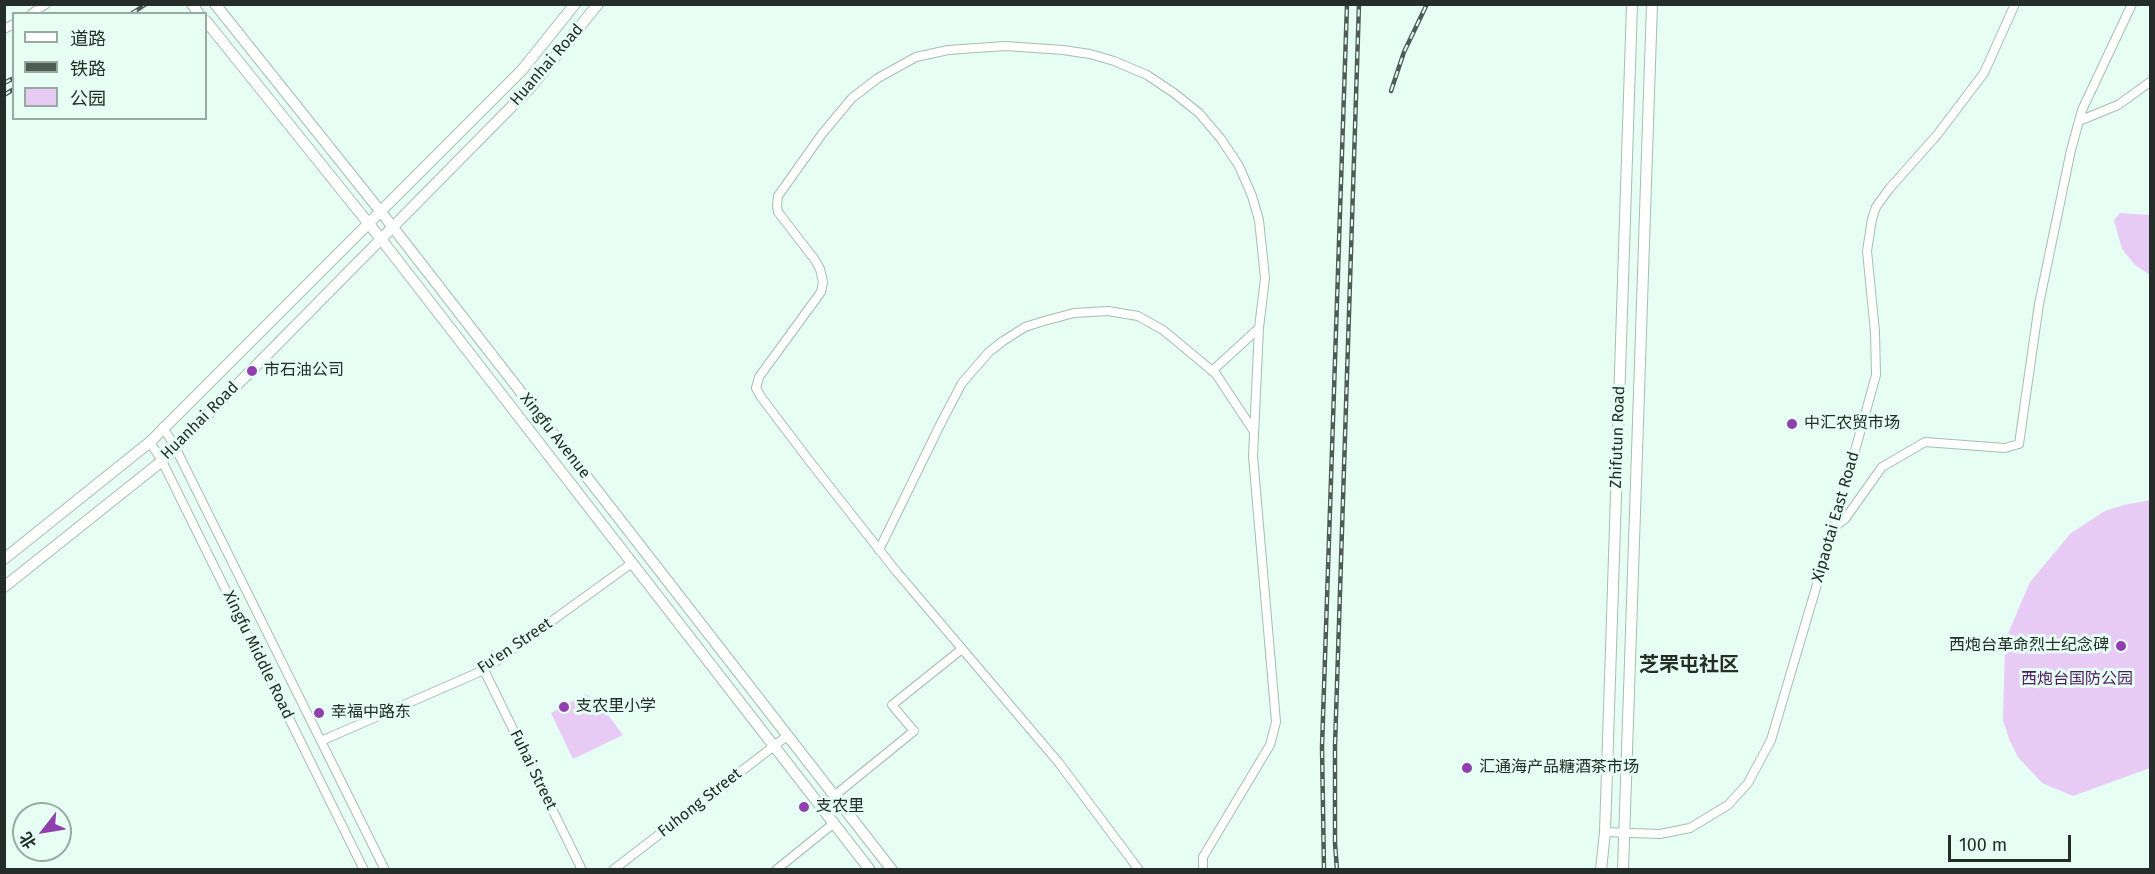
<!DOCTYPE html>
<meta charset="utf-8">
<style>
body{margin:0}
#map{position:relative;width:2155px;height:874px;overflow:hidden;background:#e6fef3;font-family:"Fira Sans","Noto Sans SC",sans-serif}
canvas{display:block}
.frame{position:absolute;inset:0;border:6px solid #242d29;pointer-events:none}
.legend{position:absolute;left:12px;top:12px;width:195px;height:108px;box-sizing:border-box;background:#e6fef3;border:2px solid #98aaa2;margin:0;padding:8px 10px;list-style:none;font-size:18px;color:#242d29}
.legend li{display:flex;align-items:center;gap:12px;height:30px}
.legend b{width:30px;border:2px solid #98aaa2}
.north{position:absolute;left:12px;top:802px;width:60px;height:60px;box-sizing:border-box;background:#e6fef3;border:2px solid #98aaa2;border-radius:50%;rotate:239deg;font-size:16px;font-weight:700;line-height:24px;text-align:center;color:#242d29}
.north::after{content:'';display:block;margin:auto;width:21px;height:27px;background:#913fae;clip-path:polygon(50% 0,100% 100%,50% 72%,0 100%)}
.scale{position:absolute;left:1948px;top:835px;width:123px;height:27px;box-sizing:border-box;border:3px solid #242d29;border-top:0;padding-left:8px;font-size:18px;line-height:21px;white-space:nowrap;color:#242d29;-webkit-text-stroke:4px #e6fef3;paint-order:stroke}
</style>
<div id="map">
<canvas width="2155" height="874"></canvas>
<div class="frame"></div>
<ul class="legend">
<li><b style="height:8px;background:#fff"></b>道路</li>
<li><b style="height:8px;background:#4f5b55"></b>铁路</li>
<li><b style="height:16px;background:#e8cbf4"></b>公园</li>
</ul>
<div class="north">北</div>
<div class="scale">100 m</div>
</div>
<script>
const context = document.querySelector('canvas').getContext('2d');
context.lineJoin = 'round';
function fillPath(path, color) { context.fillStyle = color; context.fill(path, 'evenodd'); }
const poly = rows => new Path2D(rows.map(r => 'M' + r).join(''));
function stroke(path, color, width, dash) { context.strokeStyle = color; context.lineWidth = width; context.lineCap = dash ? 'butt' : 'round'; context.setLineDash(dash || []); context.stroke(path); }
function write(font, color, halo, rows, align = 'center') {
  context.font = font + ' "Fira Sans","Noto Sans SC",sans-serif'; context.lineWidth = 6; context.setLineDash([]); context.textBaseline = 'middle'; context.strokeStyle = halo; context.fillStyle = color; for (const [text, x, y, turn = 0] of rows) {
    context.save(); context.translate(x, y); context.rotate((+turn || 0) * Math.PI / 180); context.textAlign = isNaN(turn) ? turn : align; if (halo) context.strokeText(text, 0, 0); context.fillText(text, 0, 0); context.restore();
  }
}
const green = poly([
 [2120,213,2150,215,2150,275,2135,265,2122,249,2114,220],
 [2150,500,2150,768,2073,796,2042,783,2018,757,2009,739,2003,720,2005,641,2030,582,2071,533,2105,511,2124,505],
 [585,694,597,700,623,735,573,759,551,713]
]);
const minor = poly([
 [31,14,46,4],
 [4,29,14,24],
 [2079,121,2118,105,2150,82],
 [1212,371,1259,328],
 [163,427,175,447,385,870],
 [150,442,162,461,364,870],
 [1834,527,1845,519,1882,467,1925,442,2005,448,2019,444,2039,304,2071,150,2082,110,2132,4],
 [879,550,941,423,962,383,989,352,1003,341,1025,327,1044,321,1074,313,1108,311,1138,316,1163,330,1216,374,1253,430],
 [484,670,582,870],
 [321,741,484,670,632,563],
 [834,796,914,731,892,705,962,649],
 [1605,832,1660,834,1690,828,1728,805,1748,783,1771,740,1831,537,1876,375,1875,332,1867,251,1872,219,1876,207,1889,189,1937,135,1984,73,2015,4],
 [613,870,787,736],
 [776,870,834,823],
 [1139,870,1059,763,896,571,811,463,761,397,756,388,759,377,821,292,823,282,820,269,815,260,778,212,777,205,778,196,822,134,852,98,878,78,916,57,948,50,1005,46,1063,50,1090,54,1114,61,1147,75,1174,93,1199,113,1221,139,1239,166,1252,196,1259,220,1265,278,1259,328,1253,456,1276,722,1270,745,1203,857,1203,870]
]);
const major = poly([
 [192,4,199,14],
 [215,4,381,212,892,870],
 [206,21,381,239,870,870],
 [4,559,150,442,522,70,575,4],
 [4,587,162,461,530,88,598,4],
 [1601,870,1605,832,1632,4],
 [1623,870,1652,4]
]);
const rail = poly([
 [131,14,146,4],
 [4,83,14,78],
 [1391,91,1404,52,1427,4],
 [4,95,14,89],
 [1324,870,1322,747,1347,4],
 [1337,870,1335,843,1335,746,1359,4]
]);
const markers = [
 [252,371,6,"#913fae"],
 [1792,424,6,"#913fae"],
 [2121,646,6,"#913fae"],
 [564,707,6,"#913fae"],
 [319,713,6,"#913fae"],
 [1467,768,6,"#913fae"],
 [804,807,6,"#913fae"]
];
const streetNames = [
 ["Huanhai Road",547,65,-49],
 ["Huanhai Road",200,421,-45],
 ["Xingfu Avenue",555,436,52],
 ["Zhifutun Road",1618,437,-88],
 ["Xipaotai East Road",1836,517,-74],
 ["Fu'en Street",515,646,-34],
 ["Xingfu Middle Road",258,655,64],
 ["Fuhai Street",533,770,64],
 ["Fuhong Street",700,803,-38]
];
const poiNames = [
 ["市石油公司",264,371],
 ["中汇农贸市场",1804,424],
 ["西炮台革命烈士纪念碑",2109,646,"right"],
 ["支农里小学",576,707],
 ["幸福中路东",331,713],
 ["汇通海产品糖酒茶市场",1479,768],
 ["支农里",816,807]
];
const parkNames = [
 ["西炮台国防公园",2077,680]
];
const quarterNames = [
 ["芝罘屯社区",1689,665]
];
fillPath(green, '#e8cbf4');
stroke(minor, '#a6bdb3', 10);
stroke(major, '#a6bdb3', 12);
stroke(minor, '#fff', 8);
stroke(major, '#fff', 10);
stroke(rail, '#4f5b55', 4.5);
stroke(rail, '#e6fef3', 2, [7]);
for (const [x, y, r, color] of markers) { const dot = new Path2D(); dot.arc(x, y, r, 0, 2 * Math.PI); context.fillStyle = color; context.fill(dot); stroke(dot, '#e6fef3', 2); }
write('16px', '#242d29', '#e6fef3', streetNames);
write('16px', '#242d29', '#e6fef3', poiNames, 'left');
write('16px', '#4e1a60', '#e6fef3', parkNames);
write('bold 20px', '#242d29', '#e6fef3', quarterNames);
</script>
